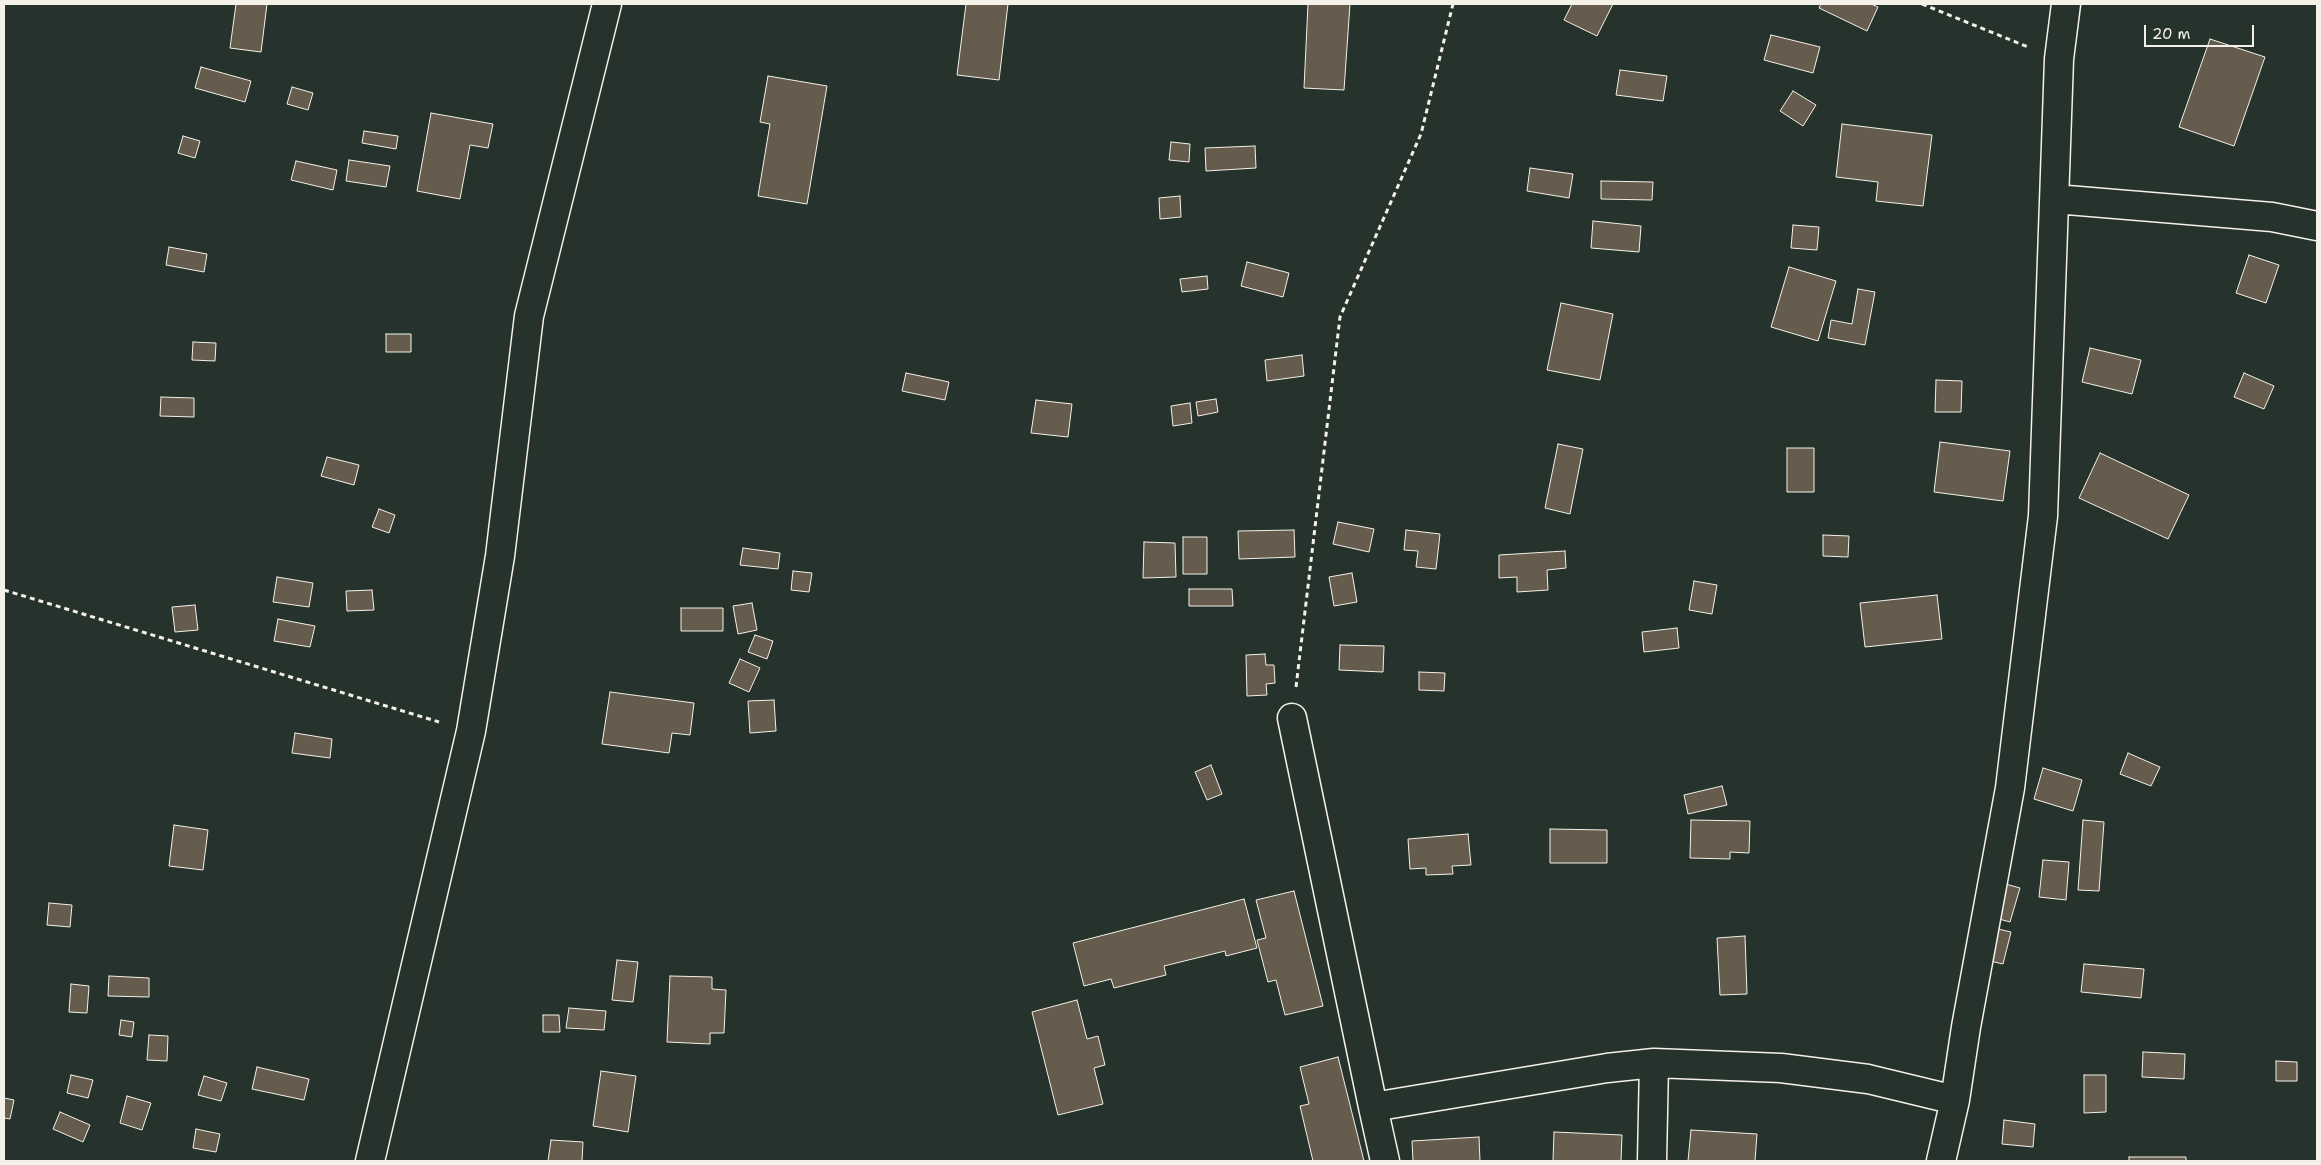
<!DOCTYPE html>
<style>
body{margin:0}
#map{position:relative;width:2321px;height:1165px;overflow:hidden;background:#26332d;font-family:"Shantell Sans",sans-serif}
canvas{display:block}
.frame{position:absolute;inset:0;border:5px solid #f4f1e8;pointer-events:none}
.scale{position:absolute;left:2144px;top:25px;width:110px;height:22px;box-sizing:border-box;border:2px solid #f4f1e8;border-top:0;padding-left:6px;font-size:15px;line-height:18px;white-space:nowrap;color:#f4f1e8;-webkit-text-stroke:4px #26332d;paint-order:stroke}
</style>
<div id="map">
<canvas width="2321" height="1165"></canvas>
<div class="frame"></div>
<div class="scale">20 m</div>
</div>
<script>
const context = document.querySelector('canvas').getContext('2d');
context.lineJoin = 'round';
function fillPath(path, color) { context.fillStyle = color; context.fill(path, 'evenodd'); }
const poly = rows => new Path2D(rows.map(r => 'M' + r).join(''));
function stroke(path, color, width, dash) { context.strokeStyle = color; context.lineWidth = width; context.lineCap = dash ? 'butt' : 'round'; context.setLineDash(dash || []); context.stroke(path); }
const building = poly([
 [236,4,267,4,261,52,230,48,236,4],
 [966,4,1008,4,999,80,957,75,966,4],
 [1308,4,1350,4,1344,90,1304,88,1308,4],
 [1572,4,1613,4,1597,36,1564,20,1572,4],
 [1821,4,1871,4,1878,7,1867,31,1819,8,1821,4],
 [1771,35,1820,47,1813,73,1764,60,1771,35],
 [2210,39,2265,57,2234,146,2179,127,2210,39],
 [201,67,251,81,245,102,195,88,201,67],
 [1620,70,1667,76,1663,101,1616,95,1620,70],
 [768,76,827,86,807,204,758,196,770,124,760,122,768,76],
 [292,87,313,93,308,110,287,104,292,87],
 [1793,91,1816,105,1803,126,1780,111,1793,91],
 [431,113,493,124,488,148,470,145,460,199,417,191,431,113],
 [1842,124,1932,135,1923,206,1876,201,1878,182,1836,177,1842,124],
 [364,131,398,136,396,149,362,143,364,131],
 [183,136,200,141,195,158,178,153,183,136],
 [1171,142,1190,144,1189,162,1169,160,1171,142],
 [1255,146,1256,168,1206,171,1205,148,1255,146],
 [349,160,390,166,386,187,346,181,349,160],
 [296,161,337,170,333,190,291,180,296,161],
 [1530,168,1573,174,1569,198,1527,191,1530,168],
 [1601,181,1653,182,1652,200,1601,199,1601,181],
 [1180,196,1181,217,1160,219,1159,198,1180,196],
 [1593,221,1641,226,1639,252,1591,248,1593,221],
 [1793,225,1819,227,1817,250,1791,248,1793,225],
 [169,247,207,254,204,272,166,265,169,247],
 [2249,255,2279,265,2266,303,2236,293,2249,255],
 [1247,262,1289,273,1283,297,1241,286,1247,262],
 [1789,267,1836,281,1818,341,1771,327,1789,267],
 [1207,276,1208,289,1182,292,1180,279,1207,276],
 [1858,289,1875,292,1865,345,1828,338,1831,320,1852,324,1858,289],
 [1561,303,1613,314,1600,380,1547,370,1561,303],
 [386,334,411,334,411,352,386,352,386,334],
 [193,342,216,343,215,361,192,360,193,342],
 [2090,348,2141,360,2132,394,2082,382,2090,348],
 [1302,355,1304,376,1267,381,1265,360,1302,355],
 [906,373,949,382,945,400,902,391,906,373],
 [2244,373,2274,386,2264,409,2234,397,2244,373],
 [1936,380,1962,381,1961,412,1935,412,1936,380],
 [161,397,194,398,194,417,160,416,161,397],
 [1216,399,1218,412,1198,416,1196,402,1216,399],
 [1036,400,1072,404,1068,437,1031,433,1036,400],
 [1190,403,1192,423,1173,426,1171,406,1190,403],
 [1940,442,2010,451,2003,501,1934,492,1940,442],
 [1558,444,1583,449,1570,514,1545,508,1558,444],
 [1787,448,1814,448,1814,492,1787,492,1787,448],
 [2100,453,2189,495,2168,539,2079,498,2100,453],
 [327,457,359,465,354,485,321,476,327,457],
 [379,509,395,515,389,533,372,527,379,509],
 [1338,522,1374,529,1369,552,1333,544,1338,522],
 [1294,530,1295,557,1239,559,1238,531,1294,530],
 [1406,530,1440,534,1436,569,1416,567,1418,551,1404,550,1406,530],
 [1823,535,1849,536,1848,557,1823,556,1823,535],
 [1183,537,1207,537,1207,574,1183,574,1183,537],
 [1144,542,1175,543,1176,577,1143,578,1144,542],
 [743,548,780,553,778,569,740,565,743,548],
 [1565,551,1566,568,1547,570,1548,590,1517,592,1517,577,1499,578,1499,555,1565,551],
 [793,571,812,573,809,592,791,590,793,571],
 [1352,573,1357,602,1334,606,1329,577,1352,573],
 [277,577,313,583,309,607,273,602,277,577],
 [1694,581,1717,585,1712,614,1689,610,1694,581],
 [1189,589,1232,589,1233,606,1189,606,1189,589],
 [372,590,374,610,347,611,346,591,372,590],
 [1937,595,1942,639,1865,647,1860,603,1937,595],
 [752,603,757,630,738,634,733,606,752,603],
 [195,605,198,630,175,632,172,607,195,605],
 [681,608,723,608,723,631,681,631,681,608],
 [278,619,315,626,310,647,274,641,278,619],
 [1677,628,1679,648,1644,652,1642,632,1677,628],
 [755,635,773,641,767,659,748,652,755,635],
 [1340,645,1384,646,1383,672,1339,670,1340,645],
 [1265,654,1266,665,1274,665,1275,683,1266,684,1267,695,1247,696,1246,655,1265,654],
 [740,659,760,668,749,692,729,683,740,659],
 [1419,672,1445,673,1444,691,1419,690,1419,672],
 [610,692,694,703,690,735,672,733,669,753,602,744,610,692],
 [774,700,776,731,750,733,748,701,774,700],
 [295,733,332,739,330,758,292,753,295,733],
 [2128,753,2160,767,2151,786,2120,774,2128,753],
 [1211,765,1222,794,1207,800,1195,772,1211,765],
 [2043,768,2082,780,2073,811,2034,799,2043,768],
 [1722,786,1727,805,1688,814,1684,795,1722,786],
 [1691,820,1750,821,1749,853,1730,852,1730,859,1690,858,1691,820],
 [2083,820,2104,822,2099,891,2078,890,2083,820],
 [174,825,208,830,203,870,169,866,174,825],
 [1550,829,1607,830,1607,863,1550,863,1550,829],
 [1468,834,1471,865,1452,866,1453,874,1426,875,1426,868,1410,869,1408,839,1468,834],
 [2043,860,2069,862,2066,900,2039,897,2043,860],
 [2002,883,2020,888,2010,922,1992,917,2002,883],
 [1294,891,1323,1006,1285,1015,1276,980,1268,982,1257,940,1266,938,1256,900,1294,891],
 [1244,899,1257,948,1226,956,1225,951,1164,966,1166,975,1114,988,1111,979,1084,986,1073,943,1244,899],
 [49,903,72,905,70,927,47,925,49,903],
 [1994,928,2011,932,2003,964,1986,960,1994,928],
 [1745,936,1747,994,1720,995,1717,938,1745,936],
 [617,960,638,962,633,1002,612,1000,617,960],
 [2084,964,2144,969,2141,998,2081,992,2084,964],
 [109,976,149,978,149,997,108,996,109,976],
 [670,976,712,977,712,989,726,990,724,1033,710,1033,710,1044,667,1042,670,976],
 [71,984,89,986,87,1013,69,1012,71,984],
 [1077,1000,1087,1039,1098,1036,1105,1065,1094,1068,1103,1104,1058,1115,1032,1012,1077,1000],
 [569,1008,606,1011,604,1030,566,1028,569,1008],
 [543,1015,559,1015,560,1032,543,1032,543,1015],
 [121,1020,134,1022,132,1037,119,1035,121,1020],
 [149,1035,168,1036,167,1061,147,1060,149,1035],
 [2143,1052,2185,1054,2184,1079,2142,1077,2143,1052],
 [1338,1057,1364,1161,1313,1161,1300,1106,1309,1104,1300,1067,1338,1057],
 [2276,1061,2297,1062,2297,1081,2276,1081,2276,1061],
 [257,1067,309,1079,304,1100,252,1089,257,1067],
 [601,1071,636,1076,628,1132,593,1126,601,1071],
 [71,1075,93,1080,88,1098,67,1093,71,1075],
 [2084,1075,2106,1075,2106,1112,2084,1113,2084,1075],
 [204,1076,227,1083,221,1101,198,1095,204,1076],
 [127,1096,151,1103,142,1130,120,1123,127,1096],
 [4,1098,14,1100,10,1119,4,1118,4,1098],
 [60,1112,90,1125,83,1142,53,1129,60,1112],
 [2004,1120,2035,1124,2033,1147,2002,1144,2004,1120],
 [196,1129,220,1134,216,1152,193,1148,196,1129],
 [1691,1130,1757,1134,1755,1161,1688,1161,1691,1130],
 [1554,1132,1622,1135,1621,1161,1553,1161,1554,1132],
 [1479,1137,1480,1161,1413,1161,1412,1141,1479,1137],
 [551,1140,583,1142,582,1161,548,1161,551,1140],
 [2129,1157,2186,1157,2186,1161,2129,1161,2129,1157]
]);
const path = poly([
 [1922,4,2028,47],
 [4,590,439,722],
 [1296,687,1340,317,1421,134,1453,4]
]);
const minor = poly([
 [2055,199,2272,217,2317,226],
 [1292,718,1373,1107,1607,1068,1654,1063,1781,1068,1868,1079,1955,1100],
 [1373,1107,1385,1161],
 [370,1161,471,731,500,556,529,316,607,4],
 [1652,1161,1654,1063],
 [1941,1161,1955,1100,1966,1027,2010,788,2043,516,2059,59,2066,4]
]);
fillPath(building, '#655c4e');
stroke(building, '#f4f1e8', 1);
stroke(minor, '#f4f1e8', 31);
stroke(path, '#f4f1e8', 3, [5, 4]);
stroke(minor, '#26332d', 28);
</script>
